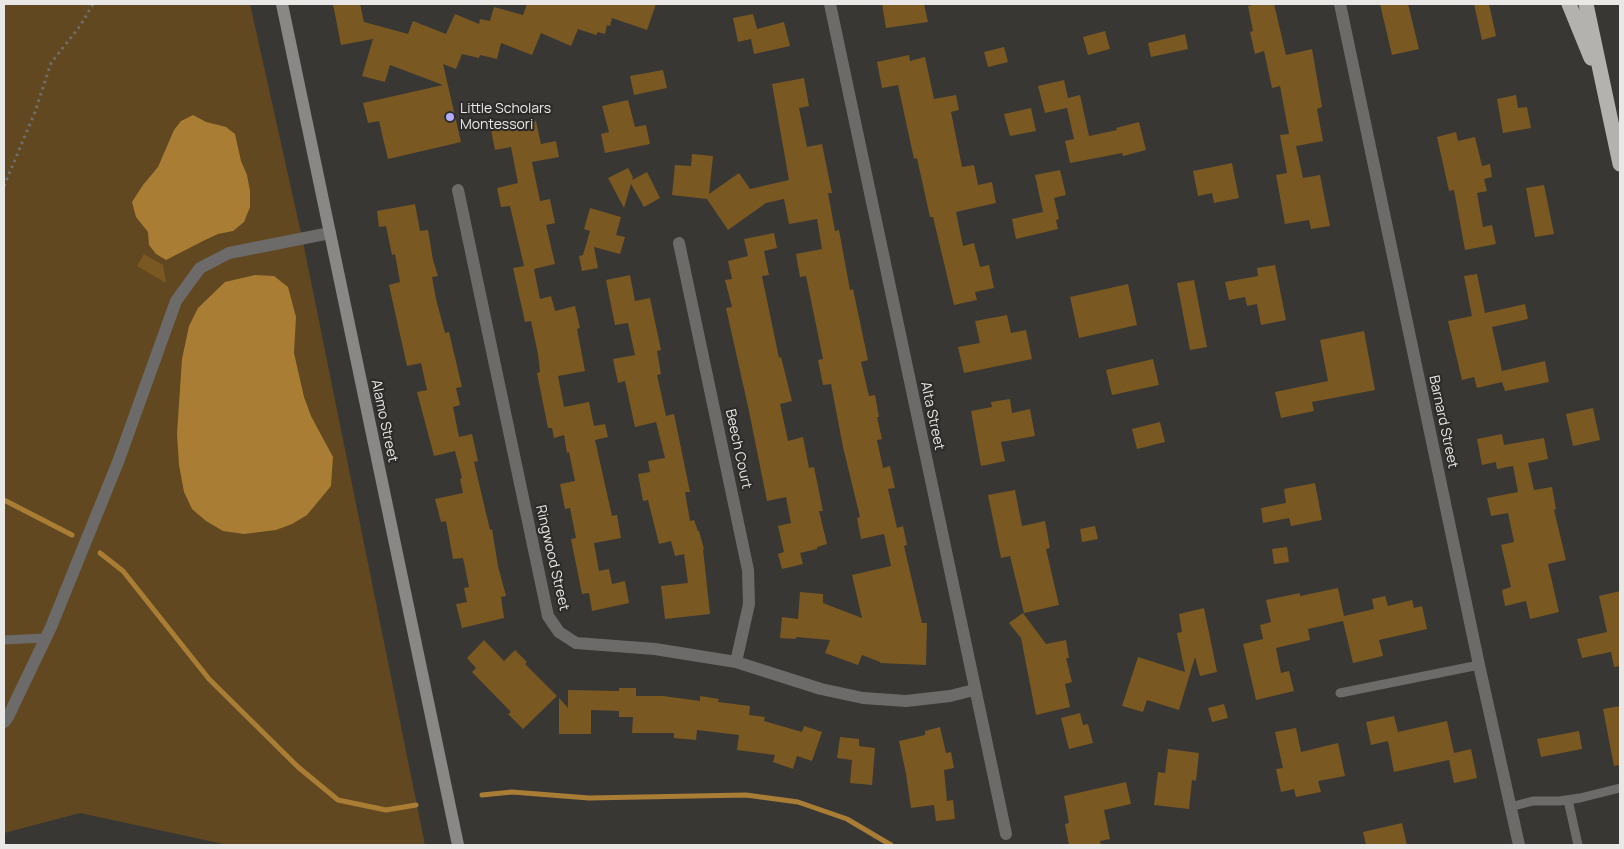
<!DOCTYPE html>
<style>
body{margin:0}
#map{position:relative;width:1624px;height:849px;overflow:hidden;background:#393734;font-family:Manrope,sans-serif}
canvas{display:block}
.frame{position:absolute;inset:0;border:5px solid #e9e8e6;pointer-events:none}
</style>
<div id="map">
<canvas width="1624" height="849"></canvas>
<div class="frame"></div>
</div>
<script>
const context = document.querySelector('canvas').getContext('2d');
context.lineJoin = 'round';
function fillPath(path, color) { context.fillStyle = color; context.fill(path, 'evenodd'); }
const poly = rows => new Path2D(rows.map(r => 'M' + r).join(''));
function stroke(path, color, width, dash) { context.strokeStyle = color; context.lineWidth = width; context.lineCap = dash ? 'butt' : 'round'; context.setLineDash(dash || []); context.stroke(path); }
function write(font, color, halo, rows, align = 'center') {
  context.font = font + ' Manrope,sans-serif'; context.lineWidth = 4.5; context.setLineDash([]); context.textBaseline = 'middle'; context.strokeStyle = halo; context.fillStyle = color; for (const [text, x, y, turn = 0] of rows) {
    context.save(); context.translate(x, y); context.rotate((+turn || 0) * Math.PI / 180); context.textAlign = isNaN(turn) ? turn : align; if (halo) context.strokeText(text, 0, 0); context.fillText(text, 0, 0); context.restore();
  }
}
const green = poly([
 [4,4,250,4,303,242,425,845,228,845,80,813,4,833]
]);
const water = poly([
 [193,115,206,122,226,127,235,134,241,161,247,175,250,191,250,207,244,222,233,231,218,234,205,240,166,260,156,254,149,245,148,232,136,217,132,202,143,185,158,167,174,130,181,121],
 [255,275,274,276,288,287,296,317,294,353,304,397,311,416,333,457,331,486,307,515,292,524,276,530,244,534,223,531,206,521,192,509,184,492,179,465,177,434,182,359,189,326,198,308,225,282]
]);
const stream = poly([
 [4,500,72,535],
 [100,553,123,571,209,679,298,767,338,800,386,810,416,805],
 [482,795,512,792,589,798,746,795,798,802,847,819,891,845]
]);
const building = poly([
 [333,4,360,4,364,22,408,34,413,21,446,34,455,14,479,24,480,19,490,21,494,7,523,15,527,4,656,4,647,30,612,18,610,26,607,25,605,34,598,32,596,35,578,29,571,46,541,33,532,55,501,43,497,59,480,55,479,58,462,54,456,69,443,64,461,142,388,159,379,121,368,123,363,103,443,85,390,65,385,82,362,76,373,39,341,45],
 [882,4,924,4,928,22,886,28],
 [1256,4,1274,4,1286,55,1312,49,1322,107,1317,109,1323,141,1296,146,1303,178,1320,175,1330,226,1311,229,1309,220,1285,224,1276,175,1287,173,1280,135,1289,134,1280,86,1272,88,1264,51,1255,54,1250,32,1253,31,1248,6],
 [1380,4,1408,4,1419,49,1392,55],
 [1474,4,1489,4,1496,36,1482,40],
 [753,14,757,29,784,22,790,46,754,54,751,39,738,42,733,18],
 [1105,31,1110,49,1088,55,1083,37],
 [1185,34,1188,49,1151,57,1148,43],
 [1004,47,1008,62,988,67,984,52],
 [909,55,910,61,925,57,934,99,956,95,959,110,951,112,962,167,974,165,978,185,992,182,996,203,956,212,963,246,974,243,980,267,989,265,994,288,975,292,977,300,954,305,933,217,930,217,917,158,914,159,898,85,882,88,877,62],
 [663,70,667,88,634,95,630,76],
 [804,78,809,106,799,108,807,147,822,144,832,193,828,193,835,231,839,230,850,290,853,289,868,360,861,362,869,396,875,395,879,417,877,417,882,439,877,440,883,468,890,466,895,488,888,489,897,528,903,526,907,545,904,546,922,623,927,623,926,665,880,663,880,662,862,655,858,665,825,653,830,640,796,637,796,639,780,638,782,617,798,619,800,592,823,594,823,603,862,618,852,575,891,566,884,534,861,539,857,518,860,517,843,447,831,384,823,385,818,360,823,359,806,276,800,277,796,254,822,249,817,219,789,224,784,199,766,203,728,230,707,199,672,195,675,165,691,166,692,154,713,156,709,194,739,173,750,189,789,180,772,84],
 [1064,80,1068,98,1080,95,1089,136,1117,130,1116,128,1139,122,1146,150,1123,156,1122,153,1070,163,1065,141,1074,139,1067,108,1045,113,1038,86],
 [1516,95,1518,108,1527,107,1531,128,1503,133,1497,99],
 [628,100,635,127,646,125,650,144,605,153,601,134,609,132,602,106],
 [1031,108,1036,131,1010,136,1004,114],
 [536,121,541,144,556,141,559,157,532,162,540,201,550,199,555,223,546,225,555,264,534,269,540,299,551,296,555,311,575,306,580,328,577,329,585,371,558,376,564,407,589,402,594,426,605,424,608,437,595,440,612,516,617,515,621,538,594,543,599,571,609,569,612,584,625,581,629,603,592,611,589,593,582,594,571,539,576,538,570,508,565,509,560,484,575,481,569,452,567,453,564,435,554,438,552,428,548,428,537,373,540,372,538,354,531,321,525,322,513,268,524,266,510,206,501,207,497,188,518,183,511,147,495,150,491,130],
 [1456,132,1458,141,1475,137,1482,166,1490,164,1492,177,1484,179,1487,191,1477,193,1483,227,1492,225,1496,244,1465,250,1454,190,1449,191,1437,137],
 [1232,163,1239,198,1214,203,1212,193,1198,196,1193,171],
 [628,168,633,177,632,180,647,172,660,198,644,207,631,184,624,208,608,178],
 [1060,170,1066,195,1054,198,1059,219,1056,220,1058,229,1016,239,1012,219,1043,212,1035,175],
 [1544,185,1554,234,1535,237,1526,188],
 [415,204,420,231,428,230,433,260,438,276,432,277,436,299,445,333,449,332,462,387,456,388,460,405,453,407,459,437,472,434,478,461,474,462,490,530,492,529,498,566,506,596,501,597,504,618,462,628,456,604,467,602,464,588,469,587,463,558,453,559,446,521,441,522,435,499,463,493,460,479,462,478,455,451,434,456,417,392,427,390,421,363,407,366,389,285,400,282,395,254,392,255,386,226,379,227,377,211],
 [590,208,621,217,616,235,625,237,620,254,594,247,598,268,582,271,579,256,583,255,590,231,584,229],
 [774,233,777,248,764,251,769,275,762,276,779,358,781,357,792,401,780,404,788,441,803,437,809,468,814,467,823,511,819,511,827,544,817,547,817,549,800,553,803,564,782,569,778,554,784,552,778,526,791,523,786,497,767,501,749,411,726,308,732,307,725,280,732,279,728,261,748,256,744,239],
 [144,254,163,265,166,283,137,266],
 [1275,265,1286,320,1261,325,1257,304,1247,306,1245,297,1229,300,1225,282,1258,276,1257,268],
 [1477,274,1485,313,1525,304,1528,319,1492,327,1502,371,1545,361,1549,382,1505,391,1502,382,1477,388,1474,377,1462,380,1448,321,1472,316,1464,276],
 [630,275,635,301,650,298,661,350,657,351,661,374,657,375,666,416,674,414,690,492,685,492,690,521,694,520,698,531,699,531,704,549,703,549,710,614,665,619,661,586,688,583,684,554,675,556,671,541,659,544,648,500,643,501,638,474,650,472,648,461,665,458,656,422,635,427,625,381,618,383,613,359,635,355,628,323,615,325,606,280],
 [1194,280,1207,347,1190,350,1177,283],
 [1128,284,1137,325,1079,338,1070,297],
 [1007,315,1011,333,1026,330,1032,359,964,373,958,347,980,343,975,321],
 [1364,331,1375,390,1312,402,1314,411,1281,418,1275,392,1328,381,1320,340],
 [1153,359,1159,385,1112,395,1106,370],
 [1010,399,1012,413,1030,409,1035,436,1001,442,1005,461,981,466,971,411,992,407,991,402],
 [1593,408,1600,440,1573,446,1566,414],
 [1160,422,1165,442,1137,449,1132,429],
 [1502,434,1504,445,1544,438,1548,459,1528,463,1534,490,1552,487,1556,509,1554,510,1566,560,1548,564,1559,612,1530,619,1526,601,1505,606,1502,590,1511,587,1501,545,1514,542,1508,513,1491,516,1487,498,1518,492,1513,466,1497,469,1496,462,1482,465,1477,439],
 [1315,483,1322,520,1291,526,1289,518,1263,523,1261,508,1286,503,1284,489],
 [1015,490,1022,526,1045,521,1050,548,1046,549,1059,605,1024,613,1010,556,1001,558,988,495],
 [1095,526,1098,539,1082,542,1080,529],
 [1287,547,1289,562,1274,564,1272,549],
 [1338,588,1344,616,1374,609,1372,599,1385,596,1388,606,1412,600,1414,608,1422,606,1427,629,1379,640,1383,656,1353,663,1343,621,1308,629,1310,640,1276,648,1281,673,1289,671,1294,691,1256,700,1243,644,1263,639,1260,625,1271,622,1266,600,1300,593,1300,596],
 [1620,591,1620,666,1614,667,1611,652,1582,658,1577,639,1607,632,1599,596],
 [1204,608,1217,672,1200,676,1195,657,1179,710,1147,700,1143,712,1122,706,1138,657,1185,672,1177,633,1182,632,1179,614],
 [1023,613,1046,644,1066,640,1069,658,1066,658,1072,682,1065,684,1070,707,1036,715,1021,638,1009,623],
 [484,640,504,661,515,650,527,662,525,664,557,696,523,729,508,714,511,712,472,672,476,668,467,658],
 [619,688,636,688,636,696,663,696,700,701,700,696,719,699,718,702,750,706,749,715,765,717,764,721,802,732,804,726,822,732,812,761,797,756,793,769,773,762,775,755,737,750,739,735,697,730,696,740,674,738,674,733,632,733,633,717,619,717,619,711,591,710,591,734,559,734,559,698,568,708,568,690,619,691],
 [1224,704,1228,718,1212,722,1208,708],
 [1620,706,1620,765,1614,766,1603,709],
 [1080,713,1083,725,1088,724,1093,743,1069,749,1061,718],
 [1394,716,1398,732,1447,721,1454,753,1471,749,1477,778,1454,783,1449,760,1394,772,1388,741,1371,745,1366,722],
 [940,727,946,753,951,752,954,768,944,770,947,801,953,800,955,819,936,821,934,805,911,808,906,774,899,741,925,735,925,731],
 [1296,728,1301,752,1338,743,1345,776,1318,781,1321,792,1296,797,1294,789,1281,792,1276,769,1283,768,1275,732],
 [1579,731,1582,749,1541,757,1537,739],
 [840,737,859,739,859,746,875,748,872,785,850,783,852,760,837,758],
 [1168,749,1199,753,1196,781,1192,780,1189,809,1154,805,1158,772,1165,773],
 [1126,782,1131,804,1104,810,1110,839,1100,841,1101,845,1069,845,1065,824,1069,823,1064,796],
 [1402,823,1407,845,1366,845,1363,832]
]);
const path = poly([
 [4,186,35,112,51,63,80,26,93,4]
]);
const service = poly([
 [4,640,46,638],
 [1340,693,1479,665],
 [1568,800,1578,845],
 [1510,807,1533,801,1559,801,1580,798,1620,788]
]);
const minor = poly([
 [830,4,1006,834],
 [1340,4,1479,665,1519,845],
 [458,190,548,616,559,632,576,643,655,649,736,662,821,689,863,698,906,701,950,696,974,690],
 [679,243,748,570,749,604,736,662],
 [4,722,8,717,51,627,118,462,176,301,200,268,229,253,330,233]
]);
const secondary = poly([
 [282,4,458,845]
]);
const motorway = poly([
 [1569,4,1591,58],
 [1586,4,1620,164]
]);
const markers = [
 [450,117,5,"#b1adfa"]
];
const poiNames = [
 ["Little Scholars",460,109],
 ["Montessori",460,125]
];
const streetNames = [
 ["Alta Street",932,416,78],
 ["Alamo Street",384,421,78],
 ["Barnard Street",1443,422,78],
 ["Beech Court",738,449,78],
 ["Ringwood Street",552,558,77]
];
fillPath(green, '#614820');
fillPath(water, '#aa7d35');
stroke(stream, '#aa7d35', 5);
fillPath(building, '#795821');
stroke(path, '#6f6e6b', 3, [2.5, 4]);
stroke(service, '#6c6b6a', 9);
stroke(minor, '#6c6b6a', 12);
stroke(secondary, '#898886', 12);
stroke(motorway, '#b4b2ae', 15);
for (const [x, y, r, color] of markers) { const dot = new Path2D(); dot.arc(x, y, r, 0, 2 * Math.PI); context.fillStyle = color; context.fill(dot); stroke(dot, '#2e2c2a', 2); }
write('14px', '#e9e8e6', '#2e2c2a', poiNames, 'left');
write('14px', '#e9e8e6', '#2e2c2a', streetNames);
</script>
